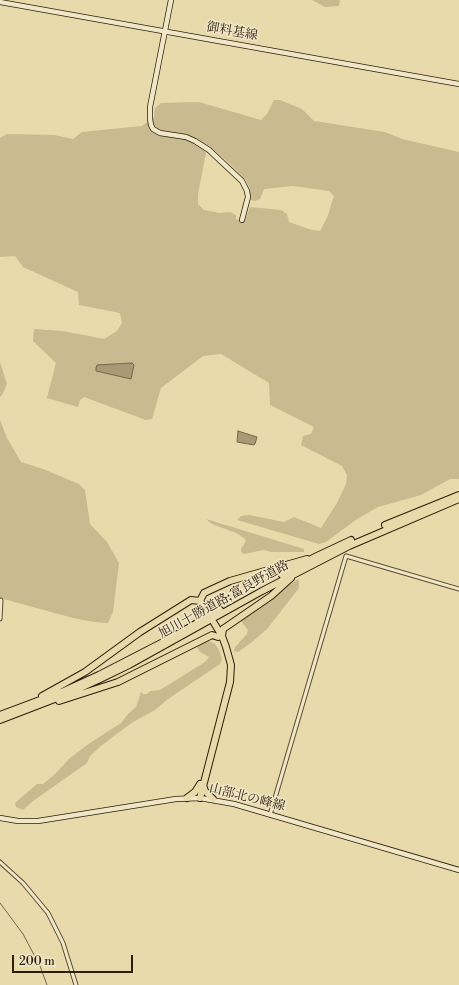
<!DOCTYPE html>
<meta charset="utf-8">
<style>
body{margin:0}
#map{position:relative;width:459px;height:985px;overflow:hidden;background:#e8daab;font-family:"Libre Bodoni",serif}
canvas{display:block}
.scale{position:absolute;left:12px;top:955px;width:121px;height:18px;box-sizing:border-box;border:2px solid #2f1c0a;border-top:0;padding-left:5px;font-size:12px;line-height:14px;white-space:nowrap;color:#2f1c0a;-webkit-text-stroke:3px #f0e7c8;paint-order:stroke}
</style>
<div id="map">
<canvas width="459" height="985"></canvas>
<div class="scale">200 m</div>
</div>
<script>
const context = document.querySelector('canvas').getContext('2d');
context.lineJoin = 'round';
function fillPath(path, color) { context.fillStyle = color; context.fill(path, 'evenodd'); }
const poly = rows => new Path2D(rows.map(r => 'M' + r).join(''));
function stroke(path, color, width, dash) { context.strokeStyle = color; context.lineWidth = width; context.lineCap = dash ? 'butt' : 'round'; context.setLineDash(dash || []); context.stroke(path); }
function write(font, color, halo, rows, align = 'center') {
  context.font = font + ' "Libre Bodoni","Noto Serif JP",serif'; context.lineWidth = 3; context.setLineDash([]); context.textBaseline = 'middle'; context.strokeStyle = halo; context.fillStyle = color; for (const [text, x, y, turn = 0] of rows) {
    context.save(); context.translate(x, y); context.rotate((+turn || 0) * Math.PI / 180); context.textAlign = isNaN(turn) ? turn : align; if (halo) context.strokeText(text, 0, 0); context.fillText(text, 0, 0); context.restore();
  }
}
const green = poly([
 [312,0,340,0,339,6,325,7],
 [274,100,280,100,302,109,314,121,385,132,402,139,459,152,459,479,450,479,421,495,378,507,357,519,326,542,319,544,237,520,241,516,249,515,284,522,294,517,321,528,337,503,346,484,347,475,342,466,301,445,303,436,311,434,314,427,270,405,269,383,221,354,203,356,161,388,152,419,146,420,84,397,80,400,78,407,47,398,56,363,33,341,34,329,63,331,104,339,117,331,122,323,120,313,79,305,78,292,23,267,15,256,0,257,0,138,7,134,54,135,73,139,82,132,142,126,154,117,155,108,161,103,199,102,261,120,267,114],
 [212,148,230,164,246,180,250,189,251,200,255,201,260,199,264,189,293,186,329,191,334,196,327,218,320,231,312,230,289,222,287,214,281,210,250,207,245,221,236,219,236,215,230,212,220,213,204,210,198,204,198,194,206,153],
 [0,362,7,384,2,395,0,397],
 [0,420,7,438,21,462,43,469,79,484,85,490,90,524,107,542,119,563,113,612,108,623,94,622,73,618,0,598],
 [206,519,304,549,304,552,271,552,264,550,244,554,241,552,241,549,246,541,244,538,236,533,212,524],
 [298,579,299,580,299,588,267,629,252,642,238,652,234,651,235,647,247,634,248,630,241,621,243,619],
 [207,640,215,644,219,650,222,659,220,664,168,699,155,710,133,722,102,745,90,756,87,763,33,801,23,810,16,807,15,803,37,784,43,784,54,775,70,758,90,743,121,723,128,714,136,707,141,692,143,694,147,694,150,691,160,690,205,662,209,657,200,652,197,647]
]);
const water = poly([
 [132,363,134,365,131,379,96,371,96,368,97,365,132,363],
 [238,431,257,437,255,444,254,445,237,442,238,431]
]);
const stream = poly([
 [0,903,23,934,40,966,47,985]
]);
const street = poly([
 [0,619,1,600],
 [270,815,346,556,459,589],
 [0,862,23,883,48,913,63,943,76,985]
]);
const secondary = poly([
 [171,0,150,107,150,119,151,125,153,129,160,133,186,137,195,141,209,150,242,181,247,191,248,197,242,220],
 [0,2,459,84],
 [0,818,18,821,38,821,176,799,200,798,234,804,459,870]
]);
const highway = poly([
 [385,525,459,495],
 [282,575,317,556,351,540],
 [201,604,200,601,204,593,230,581,307,559],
 [222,636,223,629,271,596,291,578],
 [42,696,85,672,140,632,191,600,200,601,208,613],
 [59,701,118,682,212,635,218,637],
 [0,715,64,691,99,675,167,640,220,610],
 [0,720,65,695,100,679,129,665,262,591,349,546,459,499],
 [203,785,205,791,213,799],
 [187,798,195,792,200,784],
 [200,798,230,682,231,665,226,647,222,636,214,623]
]);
const streetNames = [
 ["御料基線",232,32,10],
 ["旭川十勝道路;富良野道路",224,600,-29],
 ["山部北の峰線",247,798,14]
];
fillPath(green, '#c9ba90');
fillPath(water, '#a99974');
stroke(water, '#78674a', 1);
stroke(stream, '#78674a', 1);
stroke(street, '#5d4c32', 5);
stroke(secondary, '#2f1c0a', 6);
stroke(highway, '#2f1c0a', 8);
stroke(street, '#f0e7c8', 3);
stroke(secondary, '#f0e7c8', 4.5);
stroke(highway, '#e8daab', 6);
write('13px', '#2f1c0a', '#f0e7c8', streetNames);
</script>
